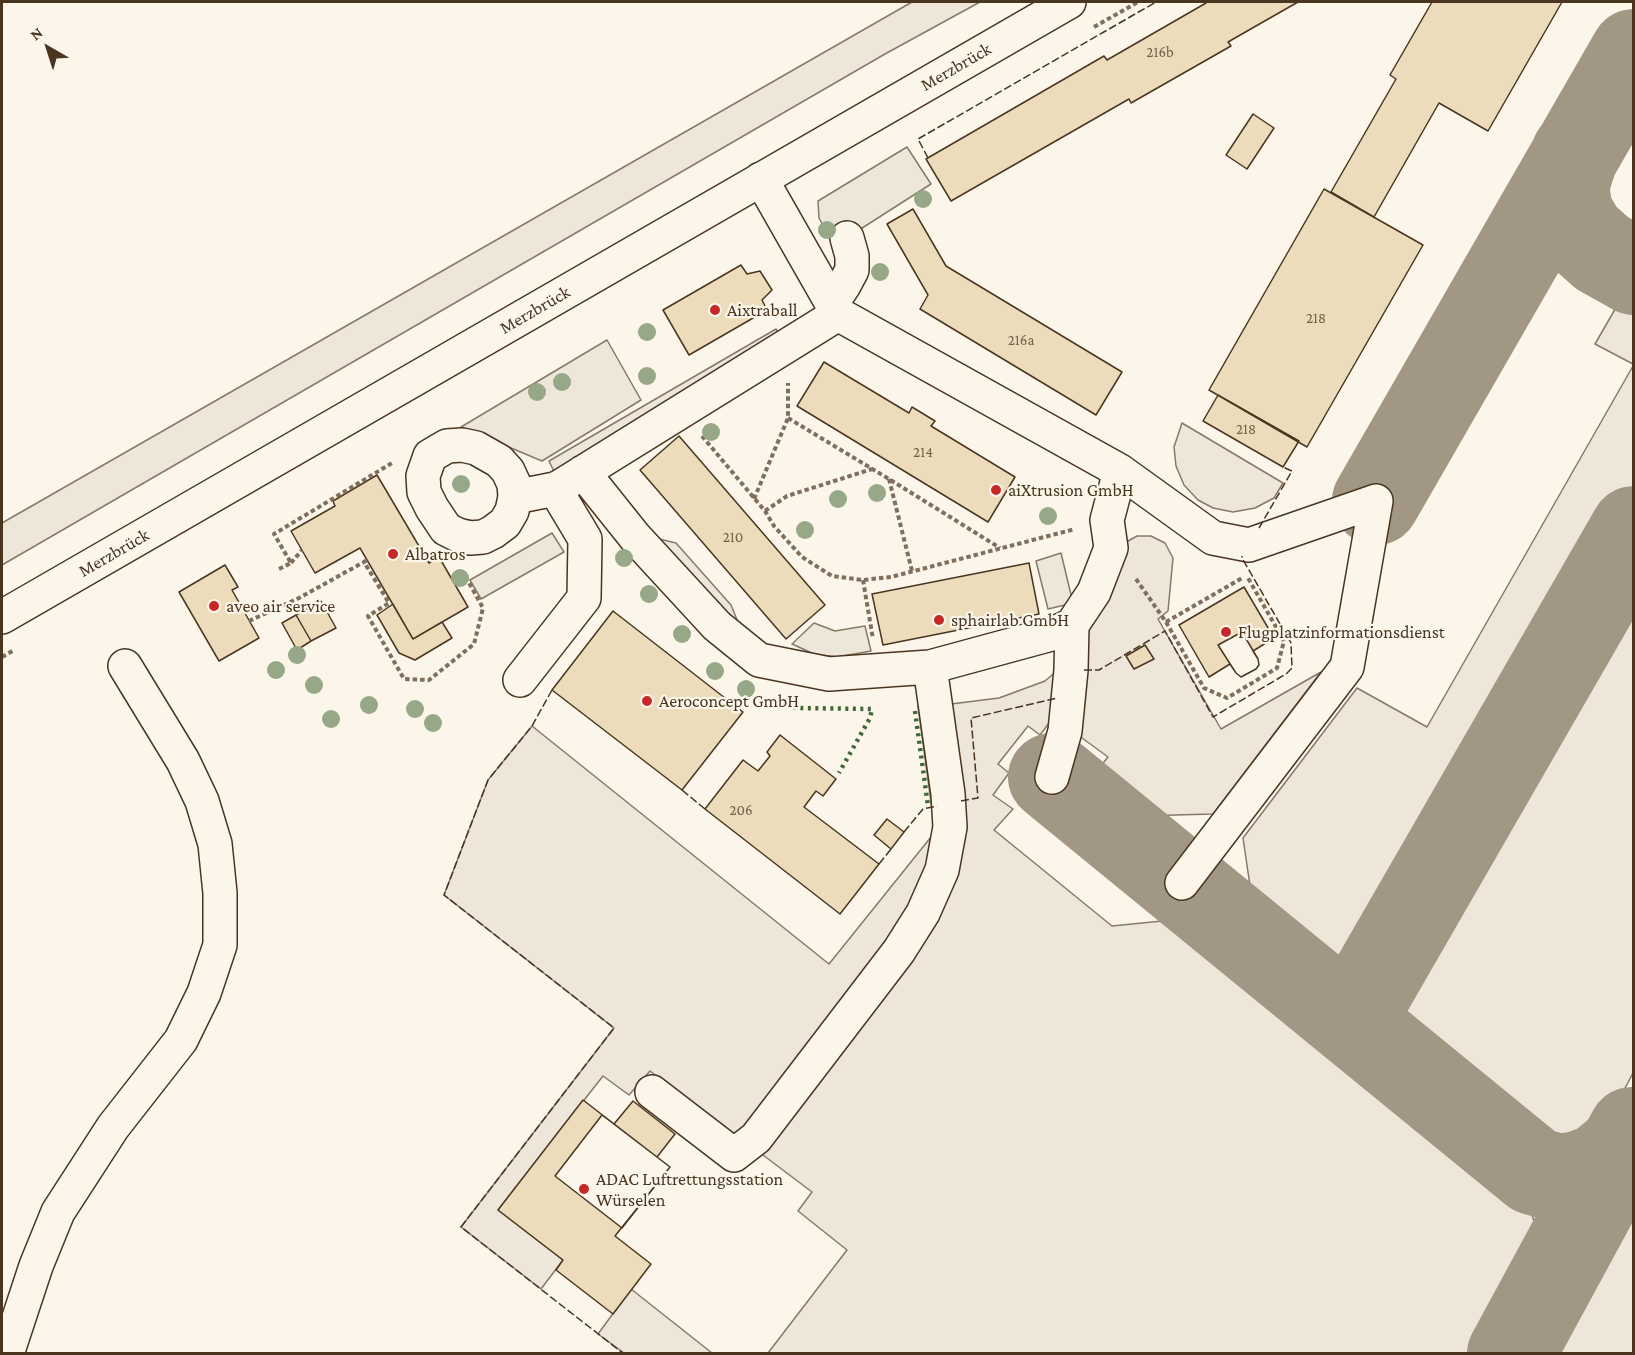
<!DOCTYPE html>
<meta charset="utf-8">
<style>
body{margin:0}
#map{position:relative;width:1635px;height:1355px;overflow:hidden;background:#fbf6e9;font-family:"Crimson Pro",serif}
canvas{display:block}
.frame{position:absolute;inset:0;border:3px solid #4a3520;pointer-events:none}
.north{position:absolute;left:18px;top:18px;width:60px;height:60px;-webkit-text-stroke:4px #fbf6e9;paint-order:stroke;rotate:321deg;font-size:16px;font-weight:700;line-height:24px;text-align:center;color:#4a3520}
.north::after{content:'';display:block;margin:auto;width:21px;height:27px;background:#4a3520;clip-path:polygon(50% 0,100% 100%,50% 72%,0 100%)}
</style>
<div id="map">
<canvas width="1635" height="1355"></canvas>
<div class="frame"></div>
<div class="north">N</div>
</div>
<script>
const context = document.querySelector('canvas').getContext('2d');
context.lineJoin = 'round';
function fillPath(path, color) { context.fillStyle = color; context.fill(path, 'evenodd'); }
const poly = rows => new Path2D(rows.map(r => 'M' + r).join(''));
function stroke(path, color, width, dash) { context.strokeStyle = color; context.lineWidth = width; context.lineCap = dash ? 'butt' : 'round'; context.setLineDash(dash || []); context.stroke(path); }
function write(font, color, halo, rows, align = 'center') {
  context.font = font + ' "Crimson Pro",serif'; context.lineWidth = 4.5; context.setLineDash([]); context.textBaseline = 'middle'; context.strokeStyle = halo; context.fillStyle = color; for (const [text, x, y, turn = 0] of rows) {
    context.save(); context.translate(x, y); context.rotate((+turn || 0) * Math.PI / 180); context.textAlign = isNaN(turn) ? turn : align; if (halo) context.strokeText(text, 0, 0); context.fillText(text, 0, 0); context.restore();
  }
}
const green = poly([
 [912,2,980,2,885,54,2,565,2,523,912,2],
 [1621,299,1633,303,1633,364,1595,344,1621,299],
 [1633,366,1633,1073,1606,1124,1581,1140,1553,1143,1527,1133,1254,913,1243,838,1357,688,1427,727,1633,366],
 [1182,423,1283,483,1274,498,1255,508,1233,512,1213,508,1198,500,1184,485,1176,466,1174,447,1182,423],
 [1137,536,1151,536,1165,543,1173,558,1168,611,1158,619,1221,729,1321,672,1213,814,1137,816,1090,779,1108,757,1078,735,1090,609,1121,545,1137,536],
 [1059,669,1055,715,1040,735,1028,726,998,764,1009,773,993,795,1013,809,994,830,1112,926,1182,919,1521,1196,1531,1211,1536,1228,1534,1256,1481,1353,768,1353,847,1250,798,1211,812,1192,759,1152,943,890,943,705,999,698,1045,681,1059,669],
 [925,705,940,809,920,900,747,1130,735,1136,730,1133,650,1071,629,1095,603,1076,498,1210,563,1260,541,1289,461,1227,614,1028,444,895,488,780,532,726,829,964,935,832,918,706,925,705],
 [1633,1185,1633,1353,1541,1353,1633,1185],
 [631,1289,712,1353,624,1353,598,1334,631,1289]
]);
const parking = poly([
 [907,147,931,184,834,246,819,218,818,201,907,147],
 [776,329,786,346,561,486,549,461,776,329],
 [607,340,641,400,542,461,461,427,607,340],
 [552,533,564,552,481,599,470,580,552,533],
 [655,538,676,543,731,605,740,627,655,538],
 [1061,553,1073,603,1048,609,1036,561,1061,553],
 [814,623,835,631,865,626,871,651,837,657,814,654,792,644,814,623]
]);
const taxiway = poly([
 [1575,154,1565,186,1569,213,1582,235,1602,253,1634,271],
 [1376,501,1634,53],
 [1052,777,1534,1171,1558,1178,1579,1175,1600,1167,1624,1147],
 [1351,1021,1634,530],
 [1511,1354,1632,1131]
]);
const building = poly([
 [1205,2,1298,2,1228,42,1231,46,1131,103,1129,99,951,201,926,159,1104,56,1107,60,1206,3,1205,2],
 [1432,2,1562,2,1488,131,1439,103,1374,217,1331,192,1396,79,1390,75,1432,2],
 [1253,114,1274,128,1247,169,1226,155,1253,114],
 [1324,189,1423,245,1307,447,1209,390,1324,189],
 [913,209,946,266,1122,372,1096,415,920,309,928,295,887,224,913,209],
 [741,265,747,274,760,271,772,290,762,300,767,310,689,355,663,310,741,265],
 [824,362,909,413,912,407,935,421,931,426,1015,477,988,522,797,406,824,362],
 [1218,395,1299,441,1283,467,1203,421,1218,395],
 [679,436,825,605,786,639,640,470,679,436],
 [377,475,429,563,439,557,468,607,413,639,360,548,315,573,291,531,335,506,333,501,377,475],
 [1029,563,1039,614,883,645,872,594,1029,563],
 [225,565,238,587,232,590,259,638,219,661,179,592,225,565],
 [1244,587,1274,638,1253,651,1258,659,1259,665,1256,669,1241,677,1236,673,1230,664,1209,677,1179,625,1244,587],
 [321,601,336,628,311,641,296,615,321,601],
 [393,604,413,639,442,622,452,638,415,660,399,653,377,615,393,604],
 [613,611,743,712,682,790,552,690,613,611],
 [296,615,311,641,297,650,282,623,296,615],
 [1242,632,1258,659,1259,665,1256,669,1241,677,1236,673,1218,645,1242,632],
 [1145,645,1154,659,1134,669,1126,656,1145,645],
 [780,735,836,779,823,796,816,791,804,807,879,864,840,914,705,809,743,760,758,771,770,756,767,752,780,735],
 [887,819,904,832,891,849,874,835,887,819],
 [583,1100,670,1167,615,1236,651,1264,613,1314,556,1270,563,1260,498,1210,583,1100],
 [633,1101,675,1134,657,1157,614,1124,633,1101],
 [602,1115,670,1167,622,1228,555,1176,602,1115]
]);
const path = poly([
 [1094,27,1138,2],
 [788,418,889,479,1000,548],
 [702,436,765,511,774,526,802,557,832,576,863,580,891,577,1075,529],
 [889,479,912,571],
 [754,499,788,418,788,383],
 [765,511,787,496,872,469],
 [367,560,364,562,389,603,368,616,404,679,429,680,474,644,483,608,463,572],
 [291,563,302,550],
 [279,569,291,563,274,534,392,463],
 [1136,579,1166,622,1204,688,1227,698,1277,668,1284,641,1248,578],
 [863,580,873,639],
 [249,621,299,598,364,562],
 [1166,622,1242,578],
 [2,657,14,650]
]);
const minor = poly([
 [832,303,844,285,852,270,852,256,847,238],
 [462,445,476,448,499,461,508,471,514,484,515,497,512,511,505,523,493,532,483,537,470,538,458,535,446,529,432,508,424,492,423,476,430,456,447,446,462,445],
 [1120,471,1213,538,1249,545,1376,501,1347,667,1182,883],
 [583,472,635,537,717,626,759,660,829,674,930,667,1055,633,1072,625,1094,592,1111,548,1107,520,1120,471,838,314,761,179],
 [515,497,555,489,561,486,838,314],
 [520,680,584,598,585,539,555,489],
 [1052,777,1065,731,1071,670,1072,625],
 [652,1092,734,1155,756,1138,899,951,923,913,942,870,950,827,948,794,930,667],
 [7,1354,36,1266,58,1212,113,1127,181,1040,204,993,220,945,220,893,215,844,202,801,183,761,125,666]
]);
const major = poly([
 [2,617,1069,2]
]);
const hedge = poly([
 [771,702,798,708,872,709,870,718,839,773],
 [915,711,928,806]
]);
const fence = poly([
 [928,158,918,139,1156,2],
 [1259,528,1292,471,1283,467],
 [1084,670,1099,670,1165,631,1213,717,1286,674,1292,668,1291,643,1242,558,1242,556],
 [552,690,532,726,488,780,444,895,614,1028,461,1227,624,1354],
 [682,790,705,809],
 [961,801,978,798,971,718,1057,698],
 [904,832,923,809,937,806],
 [879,864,891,849]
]);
const trees = [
 [923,199],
 [827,230],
 [880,272],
 [647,332],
 [647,376],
 [562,382],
 [537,392],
 [711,432],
 [461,484],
 [877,493],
 [838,499],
 [1048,516],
 [805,530],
 [624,558],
 [460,578],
 [649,594],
 [682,634],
 [297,655],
 [276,670],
 [715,671],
 [314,685],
 [746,689],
 [369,705],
 [415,709],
 [331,719],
 [433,723]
];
const markers = [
 [715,310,6,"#c62828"],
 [996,490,6,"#c62828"],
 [393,554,6,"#c62828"],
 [214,606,6,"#c62828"],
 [939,620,6,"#c62828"],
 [1226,632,6,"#c62828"],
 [647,701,6,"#c62828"],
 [584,1189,6,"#c62828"]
];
const numberNames = [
 ["216b",1160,52],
 ["218",1316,318],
 ["216a",1021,340],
 ["218",1246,429],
 ["214",923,452],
 ["210",733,537],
 ["206",741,810]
];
const streetNames = [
 ["Merzbrück",956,67,-30],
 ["Merzbrück",535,310,-30],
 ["Merzbrück",114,553,-30]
];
const poiNames = [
 ["Aixtraball",727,310],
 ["aiXtrusion GmbH",1008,490],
 ["Albatros",405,554],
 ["aveo air service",226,606],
 ["sphairlab GmbH",951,620],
 ["Flugplatzinformationsdienst",1238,632],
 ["Aeroconcept GmbH",659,701],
 ["ADAC Luftrettungsstation",596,1179],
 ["Würselen",596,1200]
];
fillPath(green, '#ede6d9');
stroke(green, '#887966', 1.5);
fillPath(parking, '#ede7d9');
stroke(parking, '#887966', 1.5);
stroke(taxiway, '#a29684', 88);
fillPath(building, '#ecdcbc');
stroke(building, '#4a3520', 1.5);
stroke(minor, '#4a3520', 36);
stroke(major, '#4a3520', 36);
stroke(path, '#7f6f5c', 4, [4.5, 3]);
stroke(minor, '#fbf6e9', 33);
stroke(major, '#fbf6e9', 33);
stroke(hedge, '#436837', 4.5, [3, 4.5]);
stroke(fence, '#4a3520', 1.5, [8, 3]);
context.fillStyle = '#96a887';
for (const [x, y] of trees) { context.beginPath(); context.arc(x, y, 9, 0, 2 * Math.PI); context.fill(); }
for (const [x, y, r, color] of markers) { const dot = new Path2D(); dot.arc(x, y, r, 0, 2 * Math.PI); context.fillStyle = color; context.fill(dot); stroke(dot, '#fbf6e9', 2); }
write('15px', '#725f47', null, numberNames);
write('18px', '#4a3520', '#fbf6e9', streetNames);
write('18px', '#4a3520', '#fbf6e9', poiNames, 'left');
</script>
